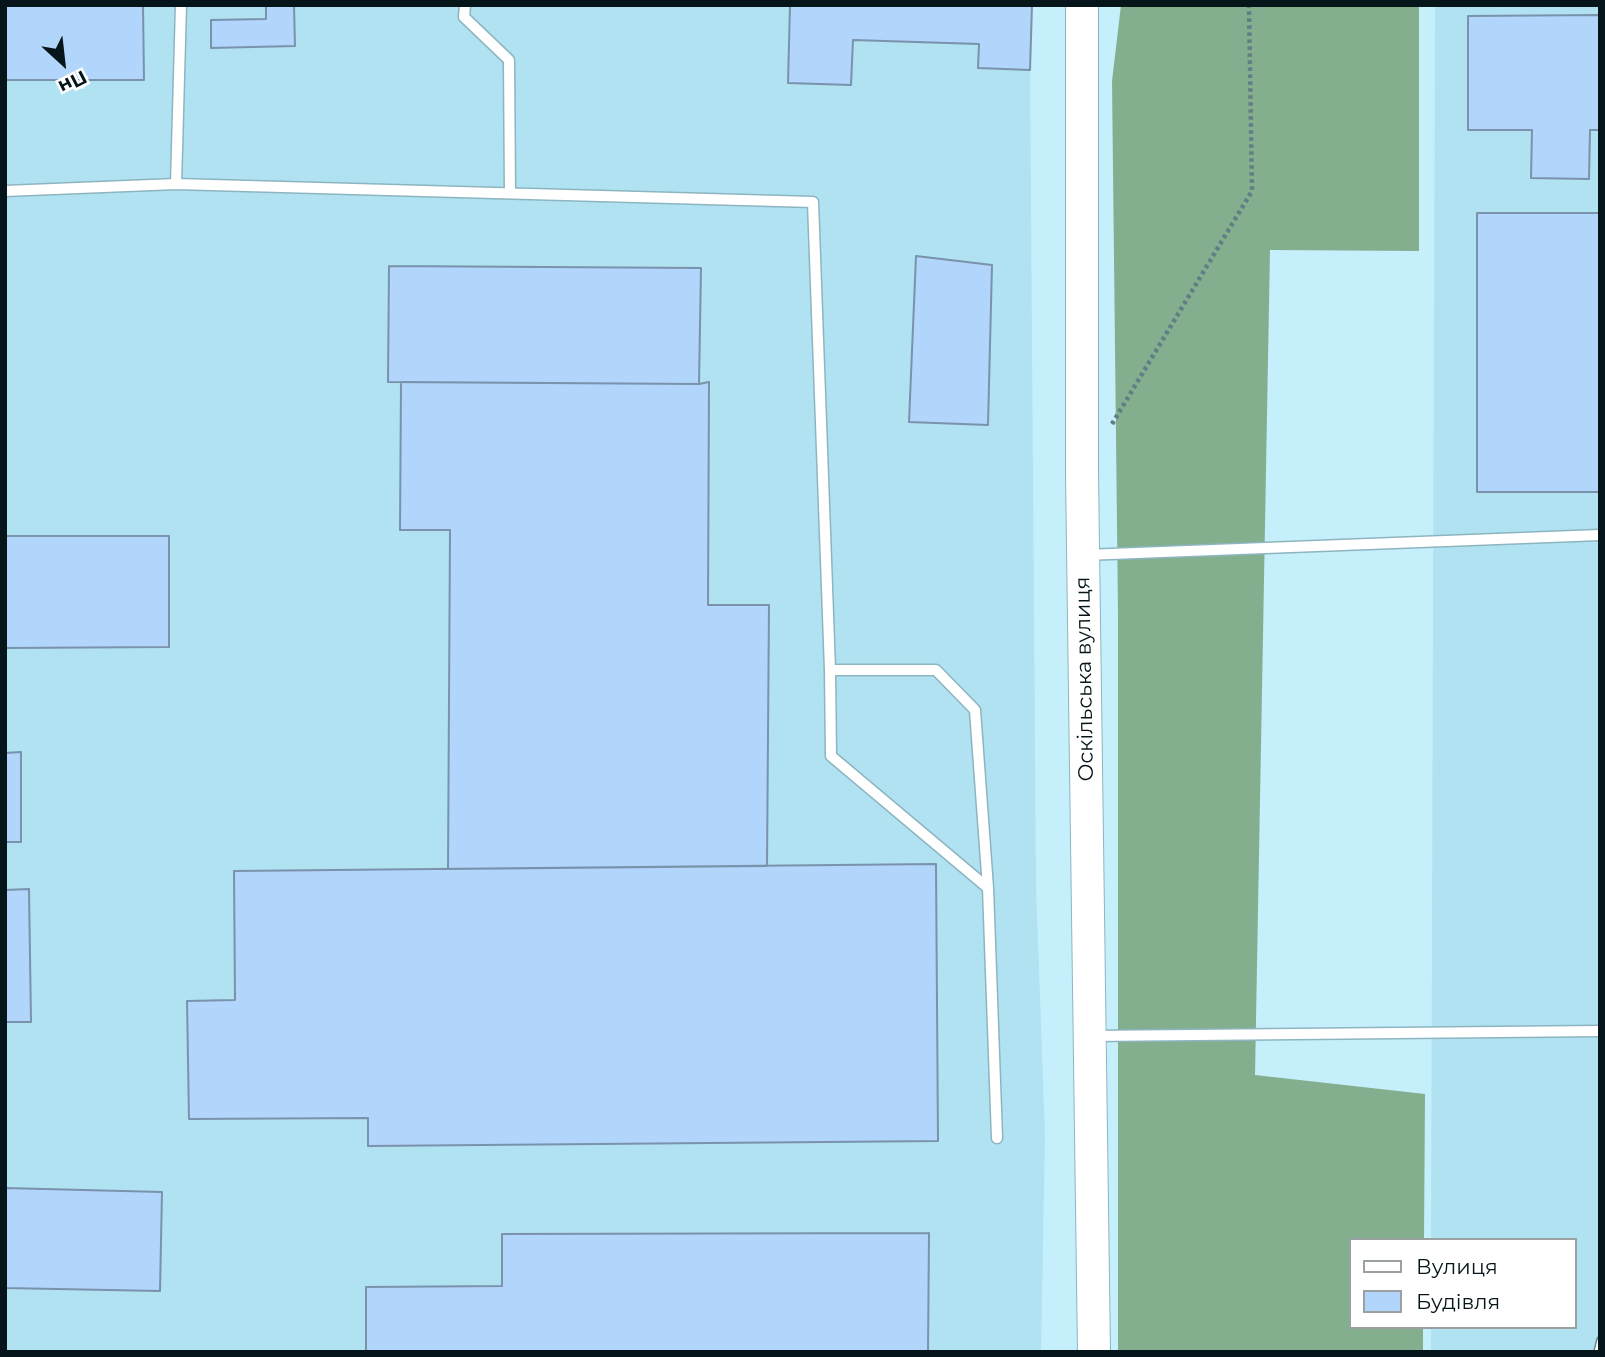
<!DOCTYPE html>
<meta charset="utf-8">
<style>
body{margin:0}
#map{position:relative;width:1605px;height:1357px;overflow:hidden;background:#c6effc;font-family:Montserrat,sans-serif}
canvas{display:block}
.frame{position:absolute;inset:0;border:7px solid #061519;pointer-events:none}
.legend{position:absolute;left:1349px;top:1238px;width:228px;height:91px;box-sizing:border-box;background:#fff;border:2px solid #9ba1a3;margin:0;padding:9px 12px;list-style:none;font-size:21px;color:#061519}
.legend li{display:flex;align-items:center;gap:14px;height:35px}
.legend b{width:35px;border:2px solid #9ba1a3}
.north{position:absolute;left:28px;top:28px;width:70px;height:70px;-webkit-text-stroke:5px #fff;paint-order:stroke;rotate:153deg;font-size:19px;font-weight:700;line-height:28px;text-align:center;color:#061519}
.north::after{content:'';display:block;margin:auto;width:24px;height:32px;background:#061519;clip-path:polygon(50% 0,100% 100%,50% 72%,0 100%)}
</style>
<div id="map">
<canvas width="1605" height="1357"></canvas>
<div class="frame"></div>
<ul class="legend">
<li><b style="height:9px;background:#fff"></b>Вулиця</li>
<li><b style="height:19px;background:#b1d5fb"></b>Будівля</li>
</ul>
<div class="north">Пн</div>
</div>
<script>
const context = document.querySelector('canvas').getContext('2d');
context.lineJoin = 'round';
function fillPath(path, color) { context.fillStyle = color; context.fill(path, 'evenodd'); }
const poly = rows => new Path2D(rows.map(r => 'M' + r).join(''));
function stroke(path, color, width, dash) { context.strokeStyle = color; context.lineWidth = width; context.lineCap = dash ? 'butt' : 'round'; context.setLineDash(dash || []); context.stroke(path); }
function write(font, color, halo, rows, align = 'center') {
  context.font = font + ' Montserrat,sans-serif'; context.lineWidth = 5; context.setLineDash([]); context.textBaseline = 'middle'; context.strokeStyle = halo; context.fillStyle = color; for (const [text, x, y, turn = 0] of rows) {
    context.save(); context.translate(x, y); context.rotate((+turn || 0) * Math.PI / 180); context.textAlign = isNaN(turn) ? turn : align; if (halo) context.strokeText(text, 0, 0); context.fillText(text, 0, 0); context.restore();
  }
}
const built = poly([
 [5,5,1032,5,1030,70,1036,886,1045,1136,1041,1352,5,1352],
 [1435,5,1600,5,1600,1352,1431,1352,1431,1327,1575,1327,1575,1240,1431,1240]
]);
const forest = poly([
 [1121,5,1419,5,1419,251,1270,250,1255,1075,1425,1094,1424,1240,1351,1240,1351,1327,1423,1327,1423,1352,1118,1352,1118,614,1112,81]
]);
const building = poly([
 [5,5,143,5,144,80,5,80,5,5],
 [266,5,294,5,295,46,211,48,211,20,266,19,266,5],
 [790,5,1032,5,1030,70,978,68,979,44,853,40,851,85,788,83,790,5],
 [1600,15,1600,130,1590,130,1589,179,1531,178,1532,130,1468,130,1468,16,1600,15],
 [1477,213,1600,213,1600,492,1477,492,1477,213],
 [916,256,992,265,988,425,909,422,916,256],
 [389,266,701,268,699,384,388,382,389,266],
 [401,382,699,384,709,382,708,605,769,605,767,866,448,869,450,530,400,530,401,382],
 [5,536,169,536,169,647,5,648,5,536],
 [21,752,21,842,5,842,5,753,21,752],
 [936,864,938,1141,368,1146,368,1118,189,1119,187,1001,235,1000,234,871,936,864],
 [29,889,31,1022,5,1022,5,890,29,889],
 [5,1188,162,1192,160,1291,5,1288,5,1188],
 [929,1233,928,1352,366,1352,366,1287,502,1286,502,1234,929,1233]
]);
const path = poly([
 [1112,424,1252,191,1249,5]
]);
const service = poly([
 [465,5,464,17,509,60,510,193],
 [176,184,813,202,830,670,831,756,988,888,997,1138],
 [5,191,176,184,181,5],
 [1085,555,1600,535],
 [830,670,936,670,975,710,988,888],
 [1092,1036,1600,1031]
]);
const secondary = poly([
 [1082,5,1082,474,1094,1352]
]);
const rail = poly([
 [1597,1352,1600,1340]
]);
const streetNames = [
 ["Оскільська вулиця",1085,679,-91]
];
fillPath(built, '#b0e2f1');
fillPath(forest, '#84af8e');
fillPath(building, '#b1d5fb');
stroke(building, '#7a92ab', 2);
stroke(service, '#8db5c1', 13);
stroke(secondary, '#8db5c1', 34);
stroke(path, '#617d85', 4.5, [3.5, 3.5]);
stroke(service, '#fff', 10);
stroke(secondary, '#fff', 32);
stroke(rail, '#68848c', 8);
stroke(rail, '#fff', 5, [16]);
write('21px', '#061519', '#fff', streetNames);
</script>
